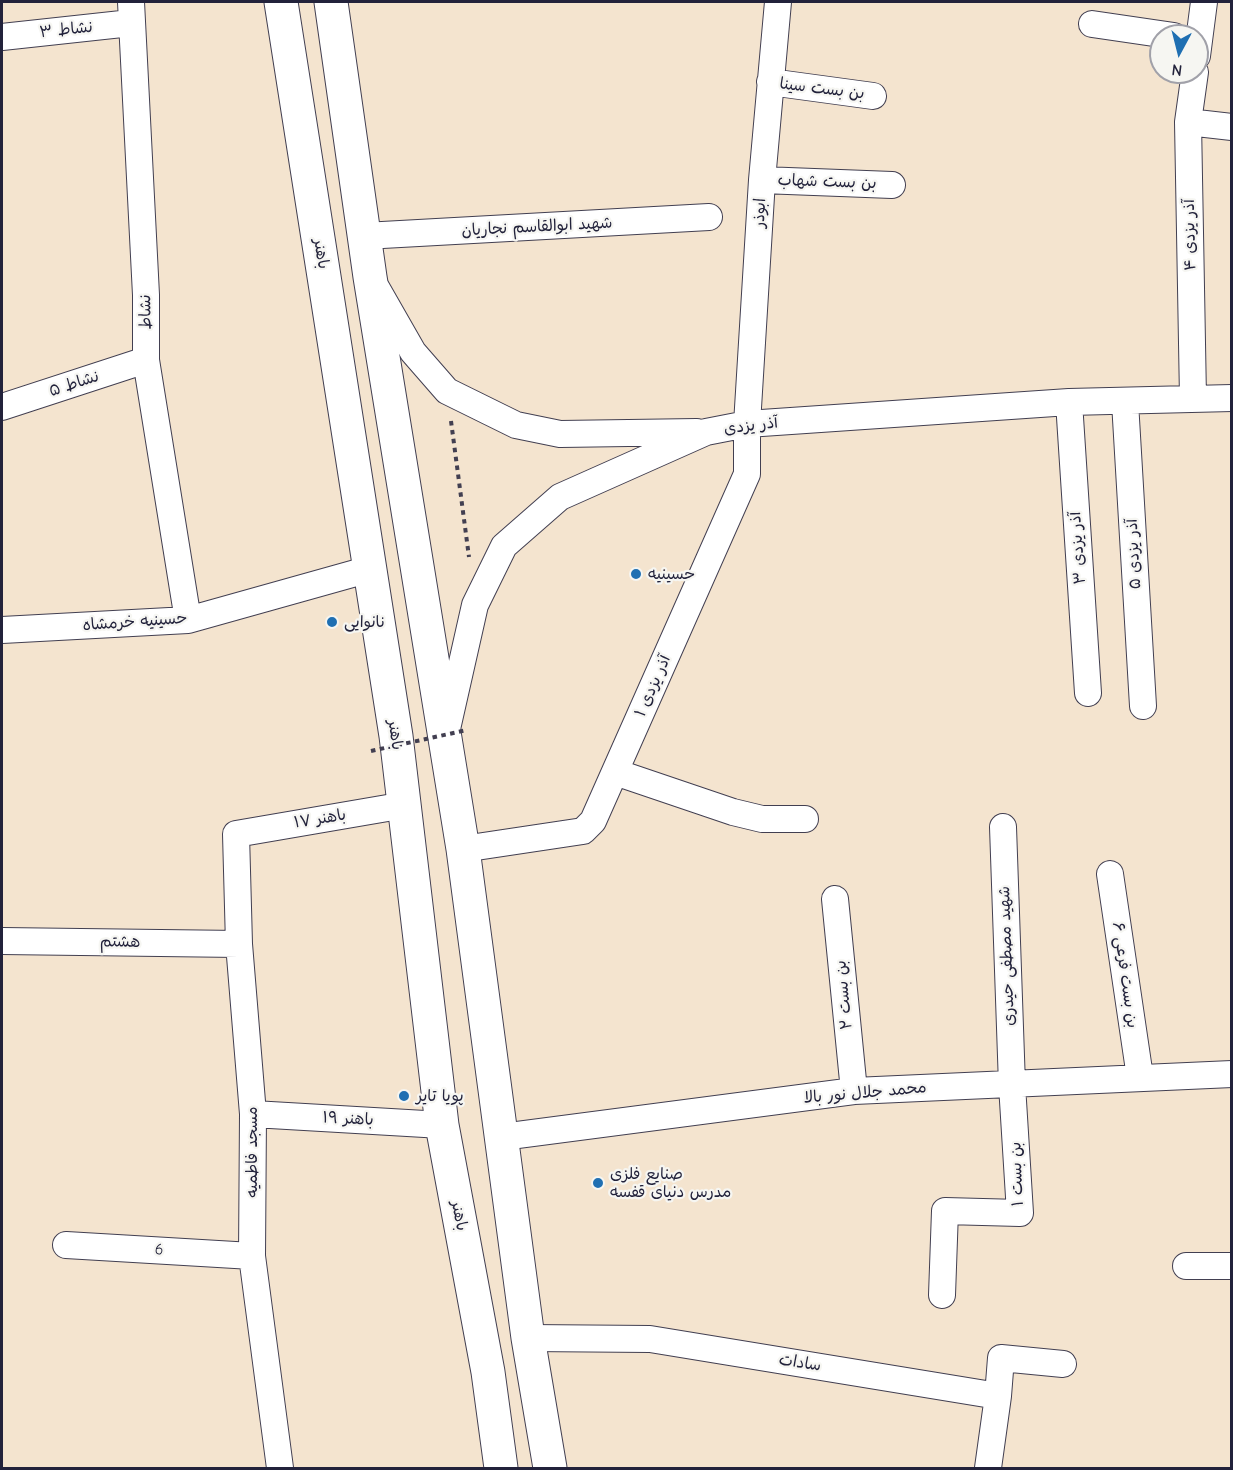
<!DOCTYPE html>
<meta charset="utf-8">
<style>
body{margin:0}
#map{position:relative;width:1233px;height:1470px;overflow:hidden;background:#f4e4cf;font-family:"Comic Neue",sans-serif}
canvas{display:block}
.frame{position:absolute;inset:0;border:3px solid #22223b;pointer-events:none}
.north{position:absolute;left:1149px;top:24px;width:60px;height:60px;box-sizing:border-box;background:#f6f6f2;border:2px solid #a1a1a9;border-radius:50%;rotate:187deg;font-size:16px;font-weight:700;line-height:24px;text-align:center;color:#22223b}
.north::after{content:'';display:block;margin:auto;width:21px;height:27px;background:#1f6fb2;clip-path:polygon(50% 0,100% 100%,50% 72%,0 100%)}
</style>
<div id="map">
<canvas width="1233" height="1470"></canvas>
<div class="frame"></div>
<div class="north">N</div>
</div>
<script>
const context = document.querySelector('canvas').getContext('2d');
context.lineJoin = 'round';
const poly = rows => new Path2D(rows.map(r => 'M' + r).join(''));
function stroke(path, color, width, dash) { context.strokeStyle = color; context.lineWidth = width; context.lineCap = dash ? 'butt' : 'round'; context.setLineDash(dash || []); context.stroke(path); }
function write(font, color, halo, rows, align = 'center') {
  context.font = font + ' "Comic Neue","Playpen Sans Arabic",sans-serif'; context.lineWidth = 4.5; context.setLineDash([]); context.textBaseline = 'middle'; context.strokeStyle = halo; context.fillStyle = color; for (const [text, x, y, turn = 0] of rows) {
    context.save(); context.translate(x, y); context.rotate((+turn || 0) * Math.PI / 180); context.textAlign = isNaN(turn) ? turn : align; if (halo) context.strokeText(text, 0, 0); context.fillText(text, 0, 0); context.restore();
  }
}
const path = poly([
 [451,421,469,557]
]);
const minor = poly([
 [131,2,146,295,146,360,188,620],
 [1092,24,1174,36],
 [2,37,131,23],
 [1197,56,1204,2],
 [770,82,873,96],
 [1188,122,1232,127],
 [762,180,892,185],
 [364,236,709,217],
 [377,289,413,352,447,391,516,425,560,434,697,432],
 [1193,398,1188,122,1195,72],
 [1069,402,1088,693],
 [1125,402,1143,706],
 [2,407,146,360],
 [2,630,188,620,370,569],
 [447,729,475,605,504,546,560,497,706,432,747,424,1069,402,1232,398],
 [615,772,733,812,762,819,805,819],
 [463,849,583,831,593,821,747,474,747,424,762,180,778,2],
 [1110,874,1140,1077],
 [835,899,854,1091],
 [2,941,239,944],
 [253,1114,442,1125],
 [502,1137,854,1091,1232,1074],
 [66,1245,252,1256],
 [1186,1266,1232,1266],
 [942,1295,945,1211,1020,1213,1012,1085,1003,827],
 [528,1338,650,1339,998,1396,988,1468],
 [998,1396,1001,1358,1063,1364],
 [280,1468,252,1256,253,1114,239,944,236,834,405,805]
]);
const major = poly([
 [281,2,396,736,442,1125,488,1372,501,1468],
 [331,2,370,277,463,849,528,1338,550,1468]
]);
const pathBridge = poly([
 [371,751,467,730]
]);
const markers = [
 [636,574,6,"#1f6fb2"],
 [332,622,6,"#1f6fb2"],
 [404,1096,6,"#1f6fb2"],
 [598,1183,6,"#1f6fb2"]
];
const streetNames = [
 ["نشاط ۳",66,30,-6],
 ["بن بست سینا",822,89,7],
 ["بن بست شهاب",827,182,2],
 ["ابوذر",760,213,-87],
 ["شهید ابوالقاسم نجاریان",537,227,-3],
 ["۴ آذر یزدی",1190,235,-91],
 ["باهنر",321,254,81],
 ["نشاط",146,312,-91],
 ["نشاط ۵",74,384,-18],
 ["آذر یزدی",751,426,-7],
 ["آذر یزدی ۳",1078,548,-94],
 ["آذر یزدی ۵",1134,554,-93],
 ["حسینیه خرمشاه",135,622,-4],
 ["آذر یزدی ۱",653,686,-66],
 ["باهنر",395,735,82],
 ["باهنر ۱۷",320,819,-9],
 ["هشتم",120,942,1],
 ["شهید مصطفی حیدری",1007,956,-92],
 ["بن بست فرعی ۶",1125,975,82],
 ["بن بست ۲",844,995,-95],
 ["محمد جلال نور بالا",865,1093,-5],
 ["باهنر ۱۹",348,1119,3],
 ["مسجد فاطمیه",252,1152,-90],
 ["بن بست ۱",1017,1174,-92],
 ["باهنر",459,1216,79],
 ["6",159,1250,3],
 ["سادات",800,1363,9]
];
const poiNames = [
 ["حسینیه",648,574],
 ["نانوایی",344,622],
 ["پویا تایر",416,1096],
 ["صنایع فلزی",610,1174],
 ["مدرس دنیای قفسه",610,1192]
];
stroke(minor, '#423f51', 28);
stroke(major, '#423f51', 35);
stroke(path, '#423f51', 4, [4.5, 4.5]);
stroke(minor, '#fff', 26);
stroke(major, '#fff', 33);
stroke(pathBridge, '#423f51', 4, [4.5, 4.5]);
for (const [x, y, r, color] of markers) { const dot = new Path2D(); dot.arc(x, y, r, 0, 2 * Math.PI); context.fillStyle = color; context.fill(dot); stroke(dot, '#f6f6f2', 2); }
write('16px', '#22223b', '#f6f6f2', streetNames);
write('16px', '#22223b', '#f6f6f2', poiNames, 'left');
</script>
